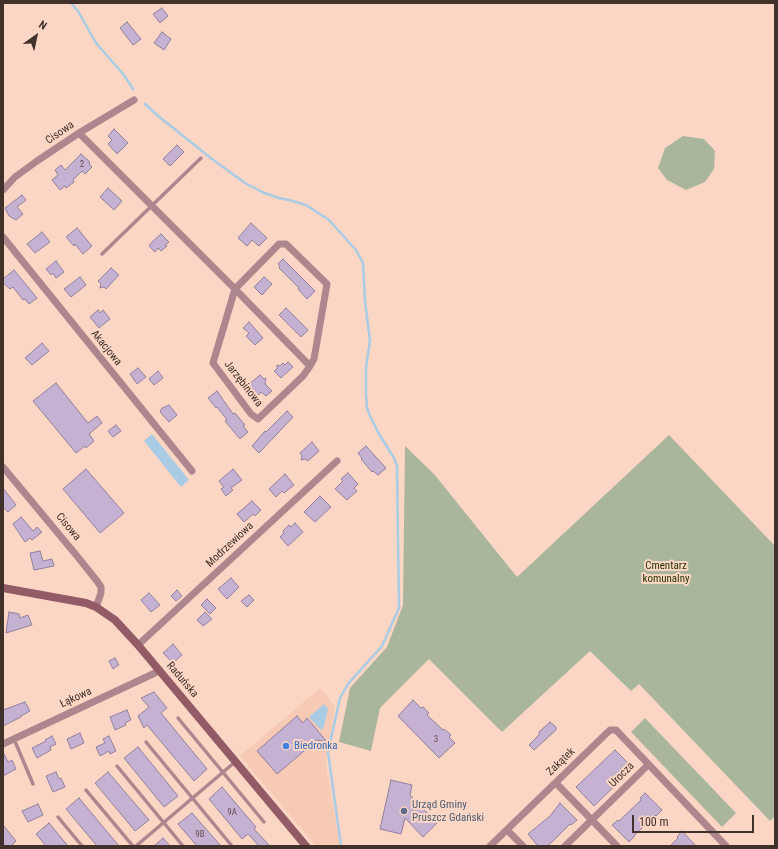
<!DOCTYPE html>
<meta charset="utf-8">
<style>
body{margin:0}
#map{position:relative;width:778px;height:849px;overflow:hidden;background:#fbd6c5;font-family:"Roboto Condensed",sans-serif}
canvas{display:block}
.frame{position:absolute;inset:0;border:4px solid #40312b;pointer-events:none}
.north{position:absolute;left:16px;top:16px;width:40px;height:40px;-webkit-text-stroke:3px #fbd6c5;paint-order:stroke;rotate:33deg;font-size:11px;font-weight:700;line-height:16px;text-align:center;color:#40312b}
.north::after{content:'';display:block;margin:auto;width:14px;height:18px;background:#40312b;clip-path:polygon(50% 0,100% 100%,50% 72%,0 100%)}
.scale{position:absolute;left:632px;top:815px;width:122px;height:18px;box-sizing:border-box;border:2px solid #40312b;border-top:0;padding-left:5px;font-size:12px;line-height:14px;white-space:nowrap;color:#40312b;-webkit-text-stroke:3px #fbd6c5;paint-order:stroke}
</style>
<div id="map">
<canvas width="778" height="849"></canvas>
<div class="frame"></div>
<div class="north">N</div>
<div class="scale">100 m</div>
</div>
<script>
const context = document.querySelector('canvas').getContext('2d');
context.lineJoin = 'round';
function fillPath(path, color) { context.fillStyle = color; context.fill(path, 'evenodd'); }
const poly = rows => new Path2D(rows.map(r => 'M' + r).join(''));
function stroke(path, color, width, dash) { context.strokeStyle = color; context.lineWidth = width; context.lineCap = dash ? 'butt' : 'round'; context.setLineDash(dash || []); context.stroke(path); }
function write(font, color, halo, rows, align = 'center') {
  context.font = font + ' "Roboto Condensed",sans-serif'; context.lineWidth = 4; context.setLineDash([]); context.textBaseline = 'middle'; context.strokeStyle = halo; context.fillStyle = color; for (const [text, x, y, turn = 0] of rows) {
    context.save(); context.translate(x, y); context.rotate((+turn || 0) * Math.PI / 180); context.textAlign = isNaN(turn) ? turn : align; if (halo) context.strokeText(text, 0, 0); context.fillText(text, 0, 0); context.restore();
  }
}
const built = poly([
 [320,688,335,706,326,760,327,771,340,846,316,846,240,756]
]);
const green = poly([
 [683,136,704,139,715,151,714,169,705,182,686,190,667,180,658,168,665,148],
 [669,435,775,546,775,816,770,821,639,684,631,691,590,651,502,732,429,659,380,708,371,751,339,742,350,688,387,647,403,605,405,446,434,474,517,577],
 [645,718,736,813,722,827,631,732]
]);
const water = poly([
 [152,434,189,480,181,487,144,441],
 [324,704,328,709,324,726,321,730,309,717]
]);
const stream = poly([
 [71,3,78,11,96,43,124,75,133,89],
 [145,104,157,115,212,159,245,183,262,192,279,198,289,200,306,205,329,220,356,250,363,263,365,301,370,341,366,367,366,392],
 [341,846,328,752,340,698,348,684,382,646,399,608,397,466,394,458,379,434,370,416,367,408,366,394]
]);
const building = poly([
 [162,8,168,16,160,23,153,14,162,8],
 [127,22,141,39,133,45,120,28,127,22],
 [162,32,171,39,164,50,154,43,162,32],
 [114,129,128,143,117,154,108,144,112,140,108,136,114,129],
 [177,145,184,152,170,166,163,159,177,145],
 [81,154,90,162,89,164,92,167,85,174,82,171,73,180,74,182,66,188,65,186,60,190,52,180,58,175,55,170,61,165,65,170,81,154],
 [108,188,122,201,114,210,100,197,108,188],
 [22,195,26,200,17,207,23,214,16,220,9,216,5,208,22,195],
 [251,223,267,238,259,246,252,240,247,246,238,238,251,223],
 [77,228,92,246,83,254,75,244,74,246,66,237,77,228],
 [42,232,50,242,35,253,27,244,42,232],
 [161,234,169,242,165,245,167,246,161,251,158,248,155,252,149,246,152,242,161,234],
 [283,259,315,291,307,299,298,289,299,288,279,268,280,266,278,264,283,259],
 [56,261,64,272,56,278,53,273,51,275,46,269,56,261],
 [111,268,119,275,106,289,104,287,100,288,101,284,98,281,111,268],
 [14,270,37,298,29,304,25,299,23,300,13,287,10,289,3,283,3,279,14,270],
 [80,277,86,285,71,297,64,289,80,277],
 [264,277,272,284,262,295,254,287,264,277],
 [286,308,308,330,301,337,279,315,286,308],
 [98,310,100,313,103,310,110,319,99,328,90,317,98,310],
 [249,322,263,338,255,345,246,336,249,333,243,328,249,322],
 [42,343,49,351,32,365,25,358,42,343],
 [288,362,293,367,281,378,274,371,277,369,277,365,280,366,283,363,285,365,288,362],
 [138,368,146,377,137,384,130,374,138,368],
 [158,371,163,378,154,385,149,379,158,371],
 [260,375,264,379,266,378,265,384,272,391,266,396,261,392,256,398,250,392,251,391,247,386,260,375],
 [56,383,88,423,97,416,102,423,89,434,94,441,86,448,85,446,76,453,33,401,56,383],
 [217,391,233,414,235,413,245,425,243,426,248,432,240,439,225,421,227,420,217,407,216,408,208,398,217,391],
 [169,405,177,415,169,422,160,412,162,408,169,405],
 [287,411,293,417,259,453,252,446,265,431,266,432,287,411],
 [116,425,121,431,113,437,108,431,116,425],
 [312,442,319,451,308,461,305,459,301,460,302,456,300,453,312,442],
 [366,446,386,468,378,475,373,471,372,472,361,459,362,458,358,453,366,446],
 [86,469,124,513,100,533,63,489,86,469],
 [233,469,242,480,231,488,233,490,226,496,221,489,224,487,219,481,233,469],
 [348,473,358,484,354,488,357,491,347,500,335,489,343,481,341,479,348,473],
 [285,474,294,485,284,493,282,491,276,497,269,489,285,474],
 [3,488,16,505,8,512,3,507,3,488],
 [320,496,331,507,315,522,304,512,320,496],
 [252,501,261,510,255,516,253,514,244,522,237,514,252,501],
 [21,517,33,531,37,527,42,532,32,540,30,538,25,542,13,524,21,517],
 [295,523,303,532,288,546,280,537,284,533,283,531,289,525,291,527,295,523],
 [40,551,43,561,52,559,54,566,34,570,30,553,40,551],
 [231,578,239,587,227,599,218,589,231,578],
 [177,590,182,596,176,601,171,596,177,590],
 [149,593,160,605,151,612,141,600,149,593],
 [249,595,254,600,247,607,241,601,249,595],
 [207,599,216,608,210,614,201,605,207,599],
 [9,612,19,614,20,618,28,615,32,625,6,633,9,612],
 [205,612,212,619,203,626,197,620,205,612],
 [173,644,182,655,173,663,163,653,173,644],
 [115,658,119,665,113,669,109,661,115,658],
 [154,692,167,708,161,713,207,769,194,781,147,725,144,728,138,716,149,707,141,698,154,692],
 [413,700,421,708,423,707,429,713,427,715,443,730,444,729,451,735,449,737,455,743,439,758,398,716,413,700],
 [25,702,30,711,21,716,21,717,3,726,3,710,25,702],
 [127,710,131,720,125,723,126,725,115,730,110,717,127,710],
 [297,716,303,723,307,718,327,742,317,740,277,774,257,751,297,716],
 [550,722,556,727,556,730,534,750,529,745,539,735,539,732,550,722],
 [80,733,84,743,71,749,67,739,80,733],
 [52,736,56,744,50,747,51,750,37,758,32,748,46,741,45,740,52,736],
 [109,736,116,751,110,754,109,751,100,756,96,747,105,743,103,739,109,736],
 [138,747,178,796,164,807,124,758,138,747],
 [615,750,633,768,594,806,576,787,615,750],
 [3,752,8,762,12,760,16,769,3,776,3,752],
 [56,772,59,779,61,778,65,787,53,792,46,776,56,772],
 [108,772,149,820,135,831,95,783,108,772],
 [391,780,412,785,410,795,437,823,423,837,405,818,401,834,380,829,391,780],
 [222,787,256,827,254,829,270,846,259,846,248,834,242,839,209,799,222,787],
 [645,793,662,810,656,816,655,815,634,836,634,837,629,842,612,825,618,820,619,821,641,800,640,798,645,793],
 [79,798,119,846,97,846,66,809,79,798],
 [560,803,577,820,571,825,570,824,548,846,538,846,528,834,550,816,560,803],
 [38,804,43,815,28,822,22,811,38,804],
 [192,813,221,846,197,846,178,824,192,813],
 [49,823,68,846,46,846,36,834,49,823],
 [3,825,16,841,11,846,5,846,3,844,3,825],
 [682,831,696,846,670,846,678,838,677,837,682,831],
 [163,838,170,846,154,846,163,838]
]);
const lane = poly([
 [102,254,201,158],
 [178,718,264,822],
 [14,739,33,784],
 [146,742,232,846],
 [117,766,183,846],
 [86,790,133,846],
 [58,817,82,846],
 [136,846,235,762]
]);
const street = poly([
 [79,133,235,289,310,366,303,376,258,419,251,414,213,363,235,289,279,244,286,244,327,284,314,359,310,366],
 [3,190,15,177,37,161,79,133,134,100],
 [3,237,192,471],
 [3,467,77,556,97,581,101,587,101,593,96,607],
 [138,645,337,461],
 [3,744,155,673,159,670],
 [556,783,617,846],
 [507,830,523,846],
 [490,846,610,730,616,730,726,846],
 [565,846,648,765]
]);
const secondary = poly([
 [3,588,86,603,96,607,115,620,138,645,306,846]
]);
const markers = [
 [286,746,4,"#3f7fe0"],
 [404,811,4,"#5c6f8a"]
];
const numberNames = [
 ["2",82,165],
 ["3",436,740],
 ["9A",232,813],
 ["9B",200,835]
];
const streetNames = [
 ["Cisowa",60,133,-34],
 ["Akacjowa",106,348,51],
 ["Jarzębinowa",243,384,52],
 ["Cisowa",68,527,50],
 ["Modrzewiowa",230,545,-43],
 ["Raduńska",182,680,50],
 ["Łąkowa",76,698,-25],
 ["Zakątek",561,762,-44],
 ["Urocza",622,775,-45]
];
const parkNames = [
 ["Cmentarz",666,566],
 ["komunalny",666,579]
];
const shopNames = [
 ["Biedronka",294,746]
];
const serviceNames = [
 ["Urząd Gminy",412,805],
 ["Pruszcz Gdański",412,818]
];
fillPath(built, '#f7cab5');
fillPath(green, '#aab69c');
fillPath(water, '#a9cbe3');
stroke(stream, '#a9cbe3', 2.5);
fillPath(building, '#c5b1d1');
stroke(building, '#92809d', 1);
stroke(lane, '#ae868d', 3.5);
stroke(street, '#ae868d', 7);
stroke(secondary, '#935b66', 8);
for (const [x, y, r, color] of markers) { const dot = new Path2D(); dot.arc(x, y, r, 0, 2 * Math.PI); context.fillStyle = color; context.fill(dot); stroke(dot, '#fbd6c5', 1.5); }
write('9px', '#615154', null, numberNames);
write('11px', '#40312b', '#fbd6c5', streetNames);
write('11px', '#233500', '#fbd6c5', parkNames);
write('11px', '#366cbe', '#fbd6c5', shopNames, 'left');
write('11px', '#4e5e75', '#fbd6c5', serviceNames, 'left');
</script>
